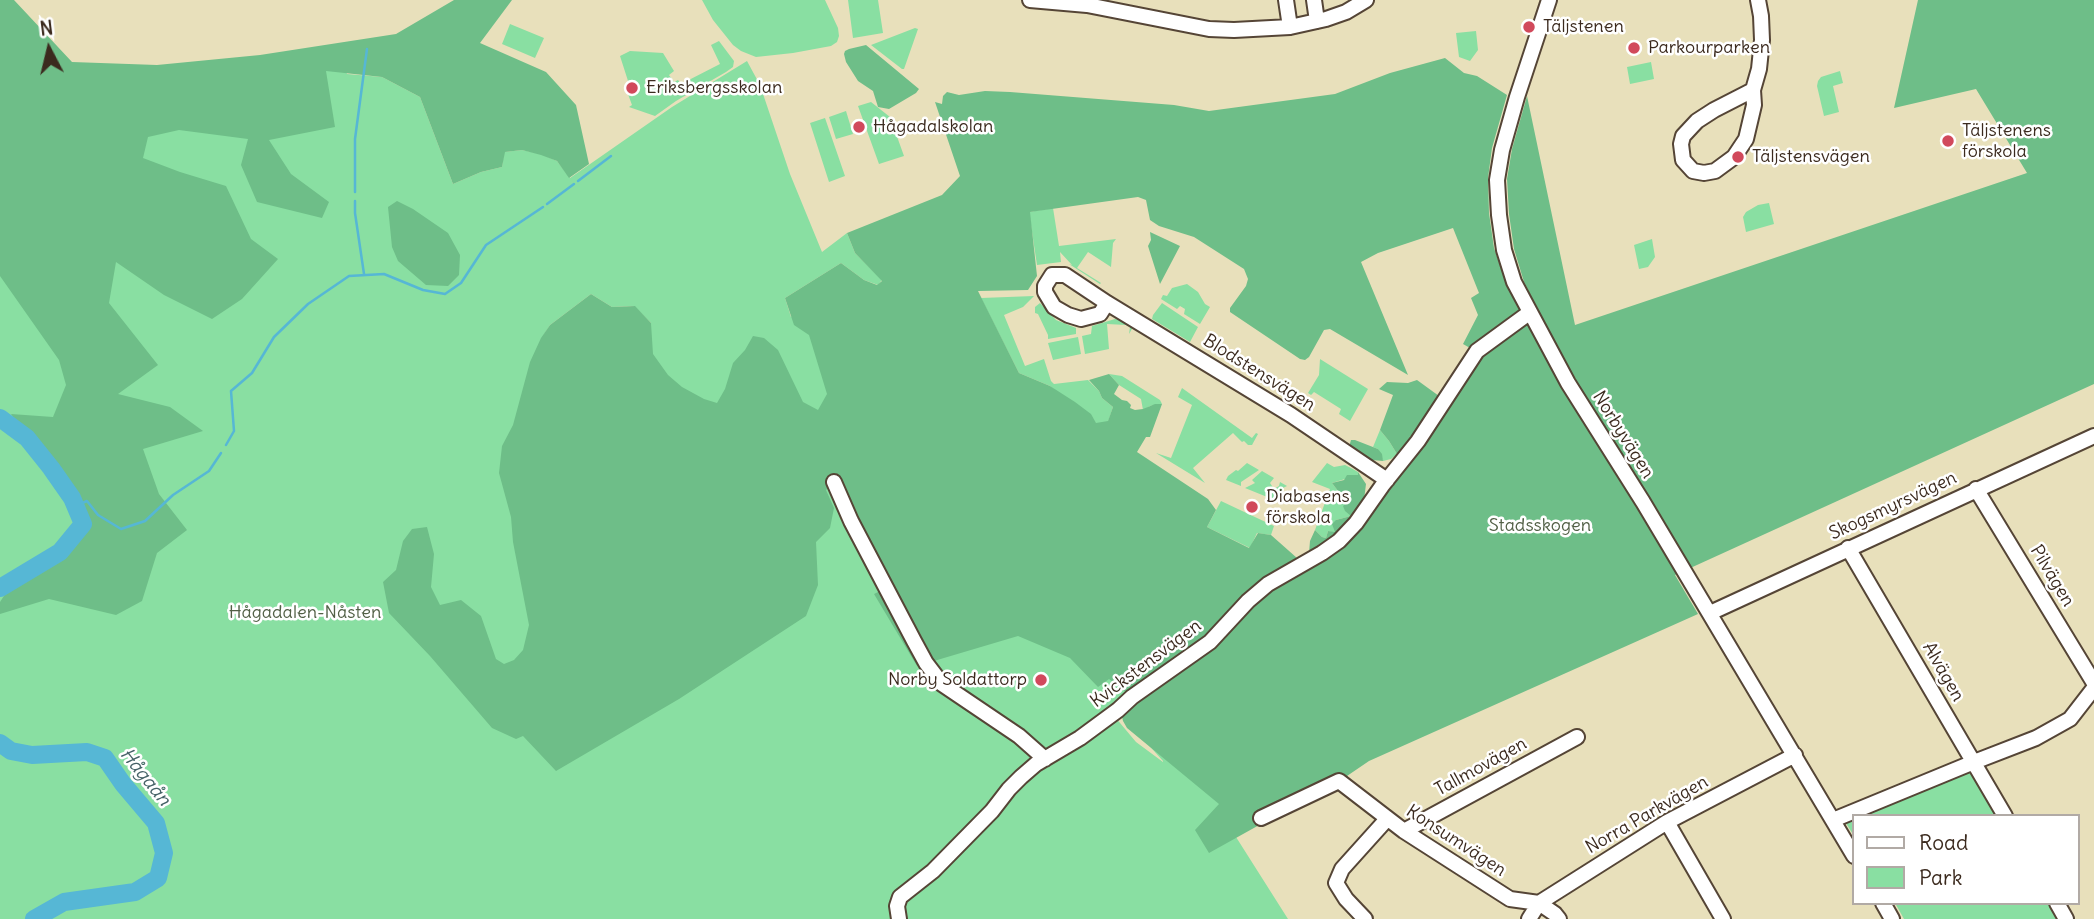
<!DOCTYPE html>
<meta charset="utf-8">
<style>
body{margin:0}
#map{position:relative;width:2094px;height:919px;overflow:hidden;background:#e8e0bb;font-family:Delius,sans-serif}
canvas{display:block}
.legend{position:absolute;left:1852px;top:814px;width:228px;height:91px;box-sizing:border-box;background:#fff;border:2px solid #b1aaa5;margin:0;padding:9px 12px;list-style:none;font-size:21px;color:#3b2a1e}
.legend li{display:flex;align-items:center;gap:14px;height:35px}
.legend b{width:35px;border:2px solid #b1aaa5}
.north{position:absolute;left:14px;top:14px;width:70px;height:70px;-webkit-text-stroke:5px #fff;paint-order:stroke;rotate:353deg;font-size:19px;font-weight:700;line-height:28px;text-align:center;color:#3b2a1e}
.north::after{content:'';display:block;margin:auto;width:24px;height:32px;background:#3b2a1e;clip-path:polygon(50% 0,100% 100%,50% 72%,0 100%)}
</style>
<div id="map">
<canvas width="2094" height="919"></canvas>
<ul class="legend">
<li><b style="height:9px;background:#fff"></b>Road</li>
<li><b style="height:19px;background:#89dfa2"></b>Park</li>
</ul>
<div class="north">N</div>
</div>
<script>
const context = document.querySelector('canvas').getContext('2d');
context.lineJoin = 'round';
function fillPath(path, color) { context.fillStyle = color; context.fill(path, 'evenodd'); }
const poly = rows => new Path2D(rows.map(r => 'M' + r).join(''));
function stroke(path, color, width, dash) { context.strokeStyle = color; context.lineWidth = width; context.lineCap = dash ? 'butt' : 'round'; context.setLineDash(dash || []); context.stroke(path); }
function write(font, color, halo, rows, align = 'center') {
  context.font = font + ' Delius,sans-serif'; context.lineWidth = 5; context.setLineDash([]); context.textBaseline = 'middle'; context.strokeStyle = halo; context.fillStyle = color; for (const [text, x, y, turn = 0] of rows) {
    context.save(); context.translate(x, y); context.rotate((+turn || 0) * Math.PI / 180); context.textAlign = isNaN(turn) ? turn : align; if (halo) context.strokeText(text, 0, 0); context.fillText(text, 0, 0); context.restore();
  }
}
const green = poly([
 [702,0,825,0,838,28,839,36,837,42,831,46,793,53,756,57,741,51,733,45,713,20],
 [848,0,878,0,883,33,853,38],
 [510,24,544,38,535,58,502,44],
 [915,28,918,29,904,69,902,69,871,45],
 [1476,31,1478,50,1470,61,1459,57,1456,33],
 [719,41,734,61,733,67,726,72,676,101,655,116,629,107,632,105,625,86,629,84,620,56,630,51,663,53,674,71,669,75,674,82,678,80,681,84,720,64,711,45],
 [338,48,347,74,382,77,420,97,453,184,481,172,502,167,504,152,522,150,541,154,557,161,570,178,672,107,747,61,760,85,790,174,822,252,847,233,855,253,882,280,878,285,864,280,841,263,785,298,791,317,892,310,950,358,992,425,1035,469,1093,540,1096,561,1171,595,1214,638,1210,642,1339,781,1261,818,1236,837,1288,919,0,919,0,58,207,77],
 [591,294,612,307,634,306,651,323,651,327,543,336,550,325],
 [1120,713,1163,761,1163,762,1136,742,1115,717],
 [1651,62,1654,79,1630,84,1627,67],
 [1840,71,1843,83,1833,86,1839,112,1824,116,1817,86,1818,81,1821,77],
 [871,102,890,117,904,156,879,164,858,106],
 [846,111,853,134,836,139,829,117],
 [825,118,845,176,829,182,810,123],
 [1769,203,1774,224,1746,232,1743,217,1746,212,1758,205],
 [1053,208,1059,246,1116,239,1113,243,1111,267,1088,252,1077,268,1101,283,1100,284,1069,264,1072,265,1060,252,1061,262,1037,265,1029,212],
 [1652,239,1655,257,1648,267,1639,269,1634,245],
 [1187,284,1198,292,1205,304,1210,307,1200,324,1184,314,1185,309,1180,306,1177,309,1161,299,1163,295,1167,296,1172,288],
 [1034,296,1023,307,1004,315,1025,366,1044,359,1051,381,1054,384,1088,380,1099,391,1102,398,1113,407,1108,422,1096,424,1050,386,1019,373,981,298],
 [1040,303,1056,320,1076,328,1076,334,1048,339,1048,335,1038,314,1035,313,1035,307],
 [1162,303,1198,327,1190,342,1152,319,1153,315],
 [1115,319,1125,320,1133,327,1129,334,1130,327,1126,325,1107,324,1109,349,1085,354,1082,336,1091,334,1092,326],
 [1078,337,1081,354,1053,360,1048,343],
 [1320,359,1368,389,1350,421,1339,414,1341,409,1314,392,1311,395,1308,393,1319,375],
 [1109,374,1122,376,1160,400,1162,404,1150,406,1143,410,1141,399,1119,385],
 [1182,388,1252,438,1256,433,1258,434,1252,445,1248,445,1244,441,1242,442,1233,433,1193,468,1205,483,1156,453,1171,458,1192,405,1178,397],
 [1380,430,1389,441,1397,454,1391,459,1383,461,1378,449,1373,447],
 [1247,463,1259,470,1241,482,1241,486,1226,480,1228,476,1236,470,1238,471],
 [1327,463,1334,467,1345,465,1351,468,1358,472,1358,475,1332,483,1338,491,1348,495,1350,499,1351,516,1336,520,1336,533,1328,531,1326,538,1322,537,1315,530,1330,489,1312,482],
 [1262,471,1274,478,1270,483,1274,489,1279,486,1280,482,1287,486,1283,488,1277,501,1245,488,1255,483,1252,480],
 [1221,501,1274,526,1271,535,1257,533,1250,548,1207,527],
 [1974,762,2005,816,1854,816,1854,836,1844,820],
 [1895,903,2057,903,2066,919,1904,919]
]);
const forest = poly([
 [0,0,14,0,72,62,157,65,260,55,396,34,454,0,512,0,480,43,546,72,576,105,589,164,569,178,557,161,541,155,522,150,505,152,502,167,481,172,453,184,420,97,382,77,326,71,335,127,269,140,291,174,329,202,322,218,257,202,241,165,248,139,179,130,148,137,143,158,180,172,226,186,251,239,278,259,242,299,212,319,164,295,116,262,109,303,158,365,118,394,170,407,203,431,143,449,159,494,187,530,157,553,142,601,116,615,49,599,0,614,0,602,17,576,60,552,83,524,72,498,11,414,53,417,66,385,59,360,0,276],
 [1918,0,2094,0,2094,384,1675,575,1698,614,1369,761,1347,776,1352,781,1270,819,1209,853,1195,830,1219,804,1127,728,1123,721,1121,712,1132,697,1109,679,1098,687,1070,658,1018,636,917,666,874,594,880,591,834,482,826,490,834,508,830,528,816,542,818,585,806,616,679,699,556,771,523,736,516,739,492,728,430,656,389,613,383,582,396,570,403,541,412,529,427,527,434,554,431,587,440,605,461,600,481,616,496,659,504,664,514,660,523,650,529,625,513,542,511,517,499,473,502,446,513,425,530,362,541,338,550,325,591,294,612,307,635,306,651,323,653,354,668,375,682,387,704,399,717,403,725,389,733,363,745,350,753,336,764,338,778,350,803,402,818,410,827,394,809,335,794,325,785,298,841,263,864,280,877,285,882,281,855,253,847,233,942,195,960,176,935,102,942,104,943,96,947,92,959,95,985,91,1010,92,1174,105,1209,111,1335,94,1390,73,1445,58,1464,73,1477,76,1507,95,1492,148,1488,178,1489,213,1494,248,1505,280,1520,311,1519,320,1539,313,1524,282,1514,249,1509,214,1507,179,1512,149,1527,96,1575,325,2027,173,1976,89,1894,108],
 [1138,197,1146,200,1150,220,1159,226,1194,237,1244,269,1248,279,1246,286,1230,308,1230,312,1300,359,1305,360,1309,357,1324,330,1330,329,1408,375,1361,262,1378,253,1453,228,1479,293,1471,298,1478,315,1463,344,1477,352,1339,541,1302,565,1297,558,1271,535,1258,533,1249,548,1207,527,1216,510,1208,499,1137,452,1146,437,1150,437,1162,404,1155,404,1143,409,1135,410,1130,408,1131,405,1127,401,1122,400,1114,394,1119,385,1109,374,1089,380,1099,391,1102,398,1113,407,1108,421,1096,423,1091,414,1075,402,1050,386,1019,373,978,291,1028,290,1037,276,1030,212],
 [866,45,919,89,916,93,889,109,878,107,873,91,858,81,846,62,844,54,845,51,849,49],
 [397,201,413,209,448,233,460,255,459,275,448,286,426,285,398,261,392,247,388,207],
 [1150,232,1180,246,1160,284,1148,246,1151,240],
 [1417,380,1439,396,1413,437,1403,450,1397,454,1389,441,1380,430,1393,395,1379,389,1387,382,1408,383],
 [1351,440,1355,440,1378,449,1382,454,1383,461,1372,460,1362,456,1349,447],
 [1358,472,1366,484,1364,500,1340,535,1309,553,1310,541,1315,530,1322,537,1326,538,1328,531,1335,532,1332,524,1336,520,1351,516,1345,511,1343,506,1350,499,1348,495,1338,491,1332,483,1344,480,1347,475,1358,475]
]);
const stream = poly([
 [578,181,611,156],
 [355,192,355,139,367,49],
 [355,201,355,213,364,274],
 [547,204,574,184],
 [226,445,234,431,231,391,252,373,274,337,308,304,349,276,384,274,423,290,445,294,461,283,486,245,543,207],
 [75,506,87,501,98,515,121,529,145,521,173,495,209,471,221,453]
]);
const river = poly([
 [0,418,27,438,51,468,72,498,83,524,60,552,0,588],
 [0,743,11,751,32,755,87,752,105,758,123,784,156,823,164,853,158,878,135,892,64,902,34,919]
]);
const minor = poly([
 [1030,0,1087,5,1209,29,1234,30,1290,27,1326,19,1346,12,1366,0],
 [1286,0,1290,27],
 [1314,0,1317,21],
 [1549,0,1517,97,1502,150,1497,180,1499,215,1504,250,1514,282,1568,383,1643,502,1854,856],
 [1753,90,1714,110,1697,121,1683,136,1681,144,1683,160,1693,171,1704,173,1715,171,1734,157,1746,139,1754,105,1753,90,1759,69,1762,40,1761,16,1758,0],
 [1107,303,1100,314,1081,319,1068,315,1054,307,1045,292,1045,286,1052,275,1065,275,1107,303,1291,415,1387,480],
 [834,482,851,521,914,641,926,663,942,684,1019,736,1045,759],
 [1976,489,2094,683],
 [1848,548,2005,816],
 [1710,613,2094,436],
 [1261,818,1339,781,1404,831,1510,899,1539,903,1555,914,1559,919],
 [1833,820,1974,762,2036,738,2070,719,2094,688],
 [1667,822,1723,919],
 [1404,831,1577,737],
 [1883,903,1892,919],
 [2057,903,2066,919],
 [899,919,897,906,900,897,933,871,992,811,1009,789,1021,777,1036,764,1080,738,1118,710,1132,697,1210,642,1248,601,1268,584,1322,553,1339,541,1356,523,1382,486,1418,441,1477,351,1529,313],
 [1365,919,1346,899,1336,883,1342,869,1387,819],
 [1529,919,1539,903,1667,822,1795,755]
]);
const markers = [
 [1529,27,7,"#d1495b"],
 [1634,48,7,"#d1495b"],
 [632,88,7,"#d1495b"],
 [859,127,7,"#d1495b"],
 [1948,141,7,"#d1495b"],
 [1738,157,7,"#d1495b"],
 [1252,507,7,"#d1495b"],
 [1041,680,7,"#d1495b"]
];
const poiNames = [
 ["Täljstenen",1543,27],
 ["Parkourparken",1648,48],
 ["Eriksbergsskolan",646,88],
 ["Hågadalskolan",873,127],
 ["Täljstenens",1962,131],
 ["förskola",1962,152],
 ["Täljstensvägen",1752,157],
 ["Diabasens",1266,497],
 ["förskola",1266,518],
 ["Norby Soldattorp",1027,680,"right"]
];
const streetNames = [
 ["Blodstensvägen",1259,373,32],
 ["Norbyvägen",1623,435,58],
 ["Skogsmyrsvägen",1893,506,-25],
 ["Pilvägen",2052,576,59],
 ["Kvickstensvägen",1146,664,-37],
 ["Alvägen",1943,672,60],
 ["Tallmovägen",1481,767,-29],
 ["Norra Parkvägen",1647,815,-30],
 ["Konsumvägen",1456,841,33]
];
const parkNames = [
 ["Stadsskogen",1540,526],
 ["Hågadalen-Nåsten",305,613]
];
const waterNames = [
 ["Hågaån",145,777,51]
];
fillPath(green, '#89dfa2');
fillPath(forest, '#6ebe88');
stroke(stream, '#56b7d5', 2.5);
stroke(river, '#56b7d5', 18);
stroke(minor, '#554536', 18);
stroke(minor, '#fff', 14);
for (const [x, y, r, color] of markers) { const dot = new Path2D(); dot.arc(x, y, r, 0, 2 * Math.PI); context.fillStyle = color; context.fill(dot); stroke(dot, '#fff', 2.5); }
write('18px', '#3b2a1e', '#fff', poiNames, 'left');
write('18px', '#3b2a1e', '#fff', streetNames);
write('18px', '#526046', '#fff', parkNames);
write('italic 19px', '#466267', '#fff', waterNames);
</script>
